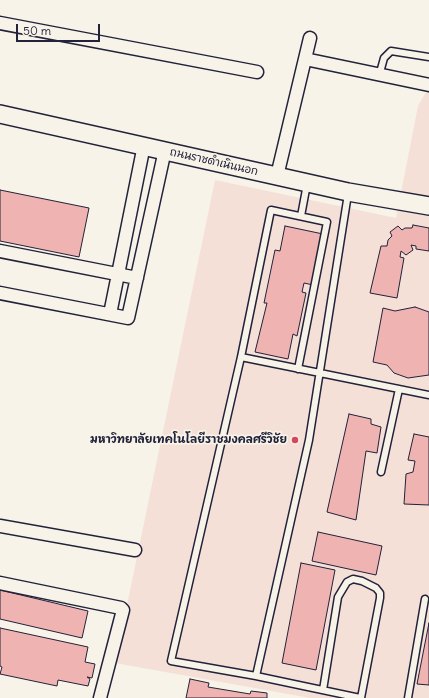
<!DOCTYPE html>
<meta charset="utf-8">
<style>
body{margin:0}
#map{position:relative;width:429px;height:698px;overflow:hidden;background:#f7f3e8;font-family:Delius,sans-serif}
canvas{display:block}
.scale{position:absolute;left:16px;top:24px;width:84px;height:18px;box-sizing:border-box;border:2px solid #22223b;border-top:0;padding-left:5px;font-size:12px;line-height:14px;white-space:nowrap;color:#22223b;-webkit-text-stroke:3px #f7f3e8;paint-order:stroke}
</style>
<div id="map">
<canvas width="429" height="698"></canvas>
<div class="scale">50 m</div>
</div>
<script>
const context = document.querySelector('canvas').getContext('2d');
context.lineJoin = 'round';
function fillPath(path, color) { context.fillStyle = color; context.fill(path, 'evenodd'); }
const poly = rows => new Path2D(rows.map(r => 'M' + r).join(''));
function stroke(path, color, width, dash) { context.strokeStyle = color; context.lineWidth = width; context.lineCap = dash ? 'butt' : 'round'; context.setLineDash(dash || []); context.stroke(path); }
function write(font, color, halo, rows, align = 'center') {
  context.font = font + ' Delius,"Playpen Sans Thai",sans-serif'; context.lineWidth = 3.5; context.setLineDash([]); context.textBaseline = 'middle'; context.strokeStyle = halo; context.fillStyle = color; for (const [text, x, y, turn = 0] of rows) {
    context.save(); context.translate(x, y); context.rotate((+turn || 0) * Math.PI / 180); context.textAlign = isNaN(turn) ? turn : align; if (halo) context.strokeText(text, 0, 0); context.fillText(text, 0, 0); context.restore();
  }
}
const built = poly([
 [429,87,429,698,310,698,115,663,215,180,396,218,418,106]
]);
const building = poly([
 [0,190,89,208,79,257,0,241,0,190],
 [413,225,429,228,429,251,416,249,416,246,411,245,413,250,406,255,401,251,400,257,404,258,397,298,370,293,381,246,387,246,388,240,392,236,390,232,398,226,402,230,405,228,412,228,413,225],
 [285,226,323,234,313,285,304,283,302,292,306,293,297,336,293,334,288,359,255,352,267,303,264,303,275,250,280,251,285,226],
 [415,307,429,312,429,375,408,378,394,373,387,365,373,362,383,308,395,311,415,307],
 [349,414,371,419,371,424,381,427,377,453,366,451,356,520,327,512,349,414],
 [414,434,429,437,429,505,404,504,406,474,413,472,415,461,408,460,414,434],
 [318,532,382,546,376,575,312,561,318,532],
 [301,563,335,570,316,670,282,663,301,563],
 [0,590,88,611,82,638,0,619,0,590],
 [429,623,429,685,417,684,429,623],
 [0,628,88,647,85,662,95,664,92,678,87,677,90,679,88,686,58,680,57,686,0,674,2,667,0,666,0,628],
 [190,679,209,683,208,687,250,694,251,691,267,693,267,698,186,698,190,679]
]);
const lane = poly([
 [379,76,384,58,391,51,429,57],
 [348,194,309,440,256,676,360,698],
 [301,216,307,184],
 [241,357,429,395],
 [381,472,399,389],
 [256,676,171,661,241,357,271,210,327,222,298,369],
 [323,690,338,597,347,582,353,579,362,581,376,588,380,593,380,598,361,698],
 [408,698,425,599]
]);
const street = poly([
 [0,23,257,72],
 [305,59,429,85],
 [277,176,310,38],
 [0,251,137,278],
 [0,293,128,318,165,150],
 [110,314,144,145],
 [0,526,135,550],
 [0,583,121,608,123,610,100,698]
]);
const secondary = poly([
 [0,114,348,192,429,206]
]);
const markers = [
 [295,440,4,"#d1495b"]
];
const streetNames = [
 ["ถนนราชดำเนินนอก",214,162,13]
];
const poiNames = [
 ["มหาวิทยาลัยเทคโนโลยีราชมงคลศรีวิชัย",287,440]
];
fillPath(built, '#f5e0d8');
fillPath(building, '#efb3b1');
stroke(building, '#22223b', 1);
stroke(lane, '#22223b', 9);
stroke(street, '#22223b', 15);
stroke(secondary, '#22223b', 20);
stroke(lane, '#f7f3e8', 6);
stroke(street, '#f7f3e8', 12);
stroke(secondary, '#f7f3e8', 17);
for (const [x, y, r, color] of markers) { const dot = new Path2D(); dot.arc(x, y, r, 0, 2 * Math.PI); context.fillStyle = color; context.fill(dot); stroke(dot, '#f7f3e8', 1.5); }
write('11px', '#22223b', '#f7f3e8', streetNames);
write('bold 11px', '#22223b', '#f7f3e8', poiNames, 'right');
</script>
